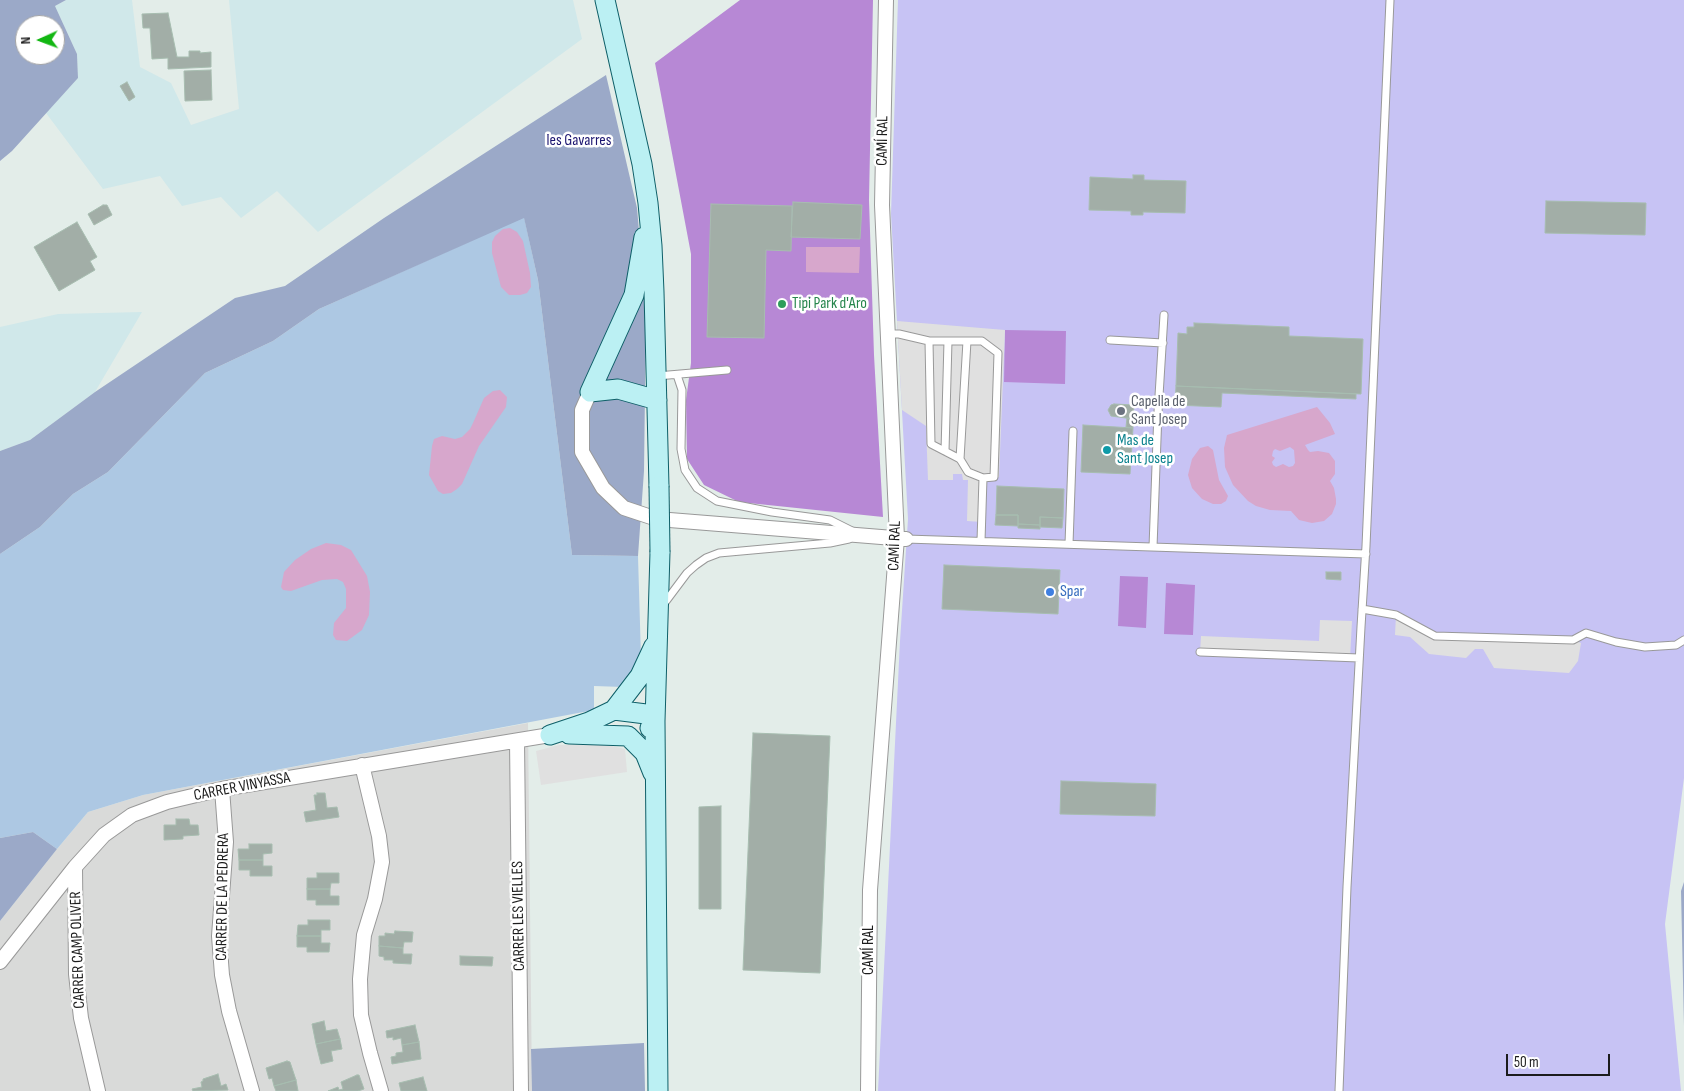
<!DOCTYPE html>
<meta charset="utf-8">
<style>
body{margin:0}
#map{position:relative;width:1684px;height:1091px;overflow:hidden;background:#e3ede9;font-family:"Sofia Sans Condensed",sans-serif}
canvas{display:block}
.north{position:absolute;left:15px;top:15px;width:50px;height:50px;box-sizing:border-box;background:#fff;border:1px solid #a4a4a4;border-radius:50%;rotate:268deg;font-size:14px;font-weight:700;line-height:20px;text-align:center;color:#1c1c1c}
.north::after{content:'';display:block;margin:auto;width:18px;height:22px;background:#12b712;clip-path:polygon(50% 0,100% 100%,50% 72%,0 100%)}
.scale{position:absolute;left:1506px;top:1054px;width:104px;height:22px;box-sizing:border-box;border:2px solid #1c1c1c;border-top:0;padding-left:6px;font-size:15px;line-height:18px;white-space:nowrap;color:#1c1c1c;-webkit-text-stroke:4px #fff;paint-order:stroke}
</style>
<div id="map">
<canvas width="1684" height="1091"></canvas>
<div class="north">N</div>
<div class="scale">50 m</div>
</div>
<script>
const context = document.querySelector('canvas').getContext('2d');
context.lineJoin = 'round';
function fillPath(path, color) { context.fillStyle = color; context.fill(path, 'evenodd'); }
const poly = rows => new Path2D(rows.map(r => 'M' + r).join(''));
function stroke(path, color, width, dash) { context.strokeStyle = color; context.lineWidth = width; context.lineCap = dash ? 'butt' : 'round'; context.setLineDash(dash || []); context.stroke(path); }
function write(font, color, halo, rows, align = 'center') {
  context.font = font + ' "Sofia Sans Condensed",sans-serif'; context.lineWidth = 5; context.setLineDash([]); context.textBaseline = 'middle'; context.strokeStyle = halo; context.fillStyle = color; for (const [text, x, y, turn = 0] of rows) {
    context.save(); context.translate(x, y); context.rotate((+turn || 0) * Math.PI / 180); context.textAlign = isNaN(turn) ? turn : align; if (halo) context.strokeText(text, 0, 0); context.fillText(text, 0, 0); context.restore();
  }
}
const residential = poly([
 [528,723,532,1091,0,1091,0,921,57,849,88,812,143,795]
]);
const farmland = poly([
 [66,0,132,0,140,67,171,83,191,125,239,109,229,0,573,0,582,39,318,232,277,191,241,218,221,197,182,206,160,176,103,189,46,113,78,78,77,54,55,6],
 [142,312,95,392,30,440,0,451,0,327,58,314]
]);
const grass = poly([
 [524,217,538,280,572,555,638,556,641,658,623,687,594,686,594,710,143,795,88,812,57,849,33,832,0,838,0,554,40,527,73,494,108,472,205,373,273,341,319,309]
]);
const forest = poly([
 [0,0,66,0,55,6,77,54,78,78,12,151,0,161],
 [25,25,55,25,55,55,25,55],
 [606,75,637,208,646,312,644,471,638,556,572,555,538,280,524,218,319,309,273,341,205,373,108,472,73,494,40,527,0,554,0,451,30,440,95,392,235,298,285,286,384,218],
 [33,832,57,849,0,921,0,838],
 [1684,882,1684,1026,1681,891],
 [644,1043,645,1091,532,1091,531,1049]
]);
const park = poly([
 [898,0,1684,0,1684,778,1665,924,1681,1091,878,1091,900,641,908,519,891,214]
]);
const pitch = poly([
 [740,0,873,0,869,200,874,355,883,517,739,502,704,485,687,459,686,400,691,363,691,254,655,63],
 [1005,330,1066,331,1065,384,1004,382],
 [1120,576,1148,577,1146,628,1118,626],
 [1166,583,1195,585,1193,635,1164,634]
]);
const parking = poly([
 [897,321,1005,330,999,477,983,478,982,522,967,521,968,480,963,480,962,474,953,474,953,480,928,480,926,426,902,410],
 [1396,615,1435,636,1573,640,1581,643,1578,661,1569,673,1494,668,1483,649,1475,649,1466,658,1429,654,1410,637,1395,635],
 [1320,620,1352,621,1350,658,1200,652,1201,636,1319,641],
 [559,745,608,745,625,749,627,772,541,785,536,751]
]);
const water = poly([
 [510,228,517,232,523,241,530,273,531,287,527,293,520,295,509,295,501,287,492,253,492,242,495,236,503,229],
 [806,247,860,247,859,273,806,272],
 [500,390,507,397,506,407,479,446,462,484,457,489,451,493,443,494,438,491,429,475,432,446,434,439,442,436,455,439,462,437,470,429,473,423,484,398,493,391],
 [1317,407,1330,423,1335,434,1305,445,1308,450,1310,452,1318,451,1329,453,1335,461,1335,474,1330,481,1334,488,1336,499,1336,504,1332,514,1324,521,1312,523,1299,520,1291,511,1270,510,1256,506,1248,501,1233,485,1225,467,1224,448,1227,435],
 [1290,447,1294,450,1295,463,1293,466,1289,467,1283,464,1276,467,1273,465,1272,462,1275,458,1272,456,1273,451,1275,449,1280,451],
 [1208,446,1213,450,1219,480,1228,496,1226,501,1221,504,1213,504,1202,499,1192,488,1188,475,1192,459,1200,448],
 [326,543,341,545,351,550,367,576,370,592,369,615,362,630,347,641,336,640,333,635,334,623,346,608,346,589,343,582,337,579,322,580,291,591,283,590,281,587,284,572,295,560,311,549]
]);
const building = poly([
 [168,13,177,57,189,57,189,51,200,51,200,53,211,52,211,67,168,69,168,58,152,59,150,28,143,28,142,14,168,13],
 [211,70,212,100,185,101,184,71,211,70],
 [127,82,135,97,129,101,120,86,127,82],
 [1133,175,1144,175,1144,180,1186,181,1185,213,1143,212,1143,215,1131,215,1131,211,1089,210,1090,177,1133,179,1133,175],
 [1546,201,1646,203,1645,235,1545,233,1546,201],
 [793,202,862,205,860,239,791,237,793,202],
 [711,204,792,206,791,251,766,250,764,338,707,337,711,204],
 [103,205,107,205,112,215,94,225,88,214,103,205],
 [77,222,97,257,90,261,95,270,59,291,34,247,77,222],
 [1194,323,1289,327,1289,336,1363,339,1361,394,1176,386,1178,333,1187,334,1187,327,1194,327,1194,323],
 [1176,386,1356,394,1356,399,1222,393,1221,407,1175,405,1176,386],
 [1114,404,1134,405,1133,419,1111,416,1108,410,1111,405,1114,404],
 [1127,418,1133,419,1133,428,1126,427,1127,418],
 [1083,425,1133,428,1130,474,1081,472,1083,425],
 [997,486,1064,489,1063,518,1040,517,1040,525,1018,524,1018,515,996,515,997,486],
 [996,515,1018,515,1018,526,995,525,996,515],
 [1040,517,1063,518,1062,528,1040,527,1040,517],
 [1018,524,1040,525,1040,529,1018,528,1018,524],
 [944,565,1060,570,1058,614,942,609,944,565],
 [1326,572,1341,572,1341,580,1326,579,1326,572],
 [753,733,830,736,820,973,743,970,753,733],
 [1061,781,1156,784,1155,816,1060,814,1061,781],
 [317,793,325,793,327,808,337,807,339,817,306,822,304,812,316,810,314,795,317,795,317,793],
 [721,806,721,909,699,909,699,807,721,806],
 [176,819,189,819,190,825,198,825,199,835,183,836,183,839,164,840,164,825,176,825,176,819],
 [249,844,272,844,272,853,263,854,263,860,239,860,238,849,249,849,249,844],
 [239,860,263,860,263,866,272,866,272,876,250,876,250,870,239,870,239,860],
 [317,873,339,873,339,883,331,883,330,889,307,889,307,878,317,878,317,873],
 [307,889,330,889,330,896,339,896,339,905,316,905,316,900,307,900,307,889],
 [308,920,330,920,330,930,321,930,321,936,297,936,298,925,308,925,308,920],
 [395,931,413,932,412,942,404,942,403,948,379,946,379,936,385,936,385,933,394,934,395,931],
 [297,936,321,936,321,943,330,943,329,952,307,952,307,947,297,947,297,936],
 [379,946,403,948,403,954,412,954,411,964,393,963,393,960,384,960,384,957,379,956,379,946],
 [460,956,493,957,492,966,460,965,460,956],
 [324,1021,326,1031,337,1029,340,1039,316,1044,312,1024,324,1021],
 [415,1025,419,1042,402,1045,401,1038,393,1040,393,1037,387,1038,386,1031,415,1025],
 [340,1039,342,1049,331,1051,333,1061,321,1064,316,1044,340,1039],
 [419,1042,421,1059,392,1064,391,1057,396,1056,396,1053,403,1052,402,1045,419,1042],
 [287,1061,290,1062,296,1080,274,1086,272,1078,269,1079,266,1068,287,1061],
 [218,1074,221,1086,226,1084,228,1090,193,1091,192,1089,202,1087,201,1082,203,1081,203,1079,218,1074],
 [357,1075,359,1075,364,1089,358,1091,328,1091,338,1087,339,1090,343,1089,341,1082,357,1075],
 [423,1077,427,1091,401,1091,399,1083,423,1077],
 [296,1080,298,1091,276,1091,274,1086,296,1080]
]);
const lane = poly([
 [888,334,899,334,929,341,982,341,998,353,994,477,983,478,981,541],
 [1110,340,1163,343],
 [929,341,931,444,960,459,968,472,983,478],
 [677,375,682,390,681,449,685,470,697,488,717,501,772,512,830,520,852,531],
 [657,376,727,370],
 [945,451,948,341],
 [960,459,967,341],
 [906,539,1366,554],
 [1069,544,1073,431],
 [1153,547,1158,412,1164,315],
 [663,605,687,573,696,565,706,558,719,553,830,543,849,539],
 [1362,609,1396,615,1435,636,1573,640,1586,633,1616,642,1645,647,1676,645,1684,640],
 [1200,652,1359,658],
 [1339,1091,1347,887,1361,627,1366,546,1390,0]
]);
const street = poly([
 [590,392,582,410,582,452,603,488,624,508,657,519,906,539],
 [517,741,521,1091],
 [362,765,379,836,382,862,375,899,364,935,360,979,361,1015,370,1053,381,1091],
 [222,789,226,842,219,936,222,975,229,1011,252,1091],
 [75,867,76,974,81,1018,98,1091],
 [0,962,75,867,104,835,132,815,167,802,222,789,550,735],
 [868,1091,870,890,897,538,882,205,886,0]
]);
const secondary = poly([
 [605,0,642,164,648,203,652,246,654,292,659,486],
 [644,237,634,295,590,392,618,389,657,400],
 [614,710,646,714,655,721,650,728],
 [569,734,628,736,645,753,653,773],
 [550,735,589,722,614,710,640,676,654,646],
 [658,1091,655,721,660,552]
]);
const secondaryBridge = poly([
 [659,486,660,552]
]);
const markers = [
 [782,304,5,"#2e9e5b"],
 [1121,411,5,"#6b7280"],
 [1107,450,5,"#0f9aa8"],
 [1050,592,5,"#3f7fe0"]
];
const parkNames = [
 ["les Gavarres",579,141]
];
const streetNames = [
 ["CAMÍ RAL",883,141,-89],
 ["CAMÍ RAL",895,546,-88],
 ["CARRER VINYASSA",242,787,-11],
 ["CARRER DE LA PEDRERA",223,897,-89],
 ["CARRER LES VIELLES",519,916,-91],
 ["CARRER CAMP OLIVER",78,950,-92],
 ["CAMÍ RAL",869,950,-90]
];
const leisureNames = [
 ["Tipi Park d'Aro",792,304]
];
const worshipNames = [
 ["Capella de",1131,402],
 ["Sant Josep",1131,420]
];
const cultureNames = [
 ["Mas de",1117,441],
 ["Sant Josep",1117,459]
];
const shopNames = [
 ["Spar",1060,592]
];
fillPath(residential, '#d9dad9');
fillPath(farmland, '#d0e8ea');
fillPath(grass, '#adc8e3');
fillPath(forest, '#9ba9c8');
fillPath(park, '#c7c3f4');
fillPath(pitch, '#b788d5');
fillPath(parking, '#e0e0e0');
fillPath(water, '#d7a7cc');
fillPath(building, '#a2aea7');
stroke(building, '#a7bdb0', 1);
stroke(lane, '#999', 9);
stroke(street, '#999', 16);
stroke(secondary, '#0e5f68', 21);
stroke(lane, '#fff', 7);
stroke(street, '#fff', 14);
stroke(secondary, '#bbf0f3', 19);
stroke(secondaryBridge, '#0e5f68', 21, []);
stroke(secondaryBridge, '#bbf0f3', 19);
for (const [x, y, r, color] of markers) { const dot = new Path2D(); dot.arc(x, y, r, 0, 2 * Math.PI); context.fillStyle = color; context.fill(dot); stroke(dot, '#fff', 2); }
write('16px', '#1c1570', '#fff', parkNames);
write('16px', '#1c1c1c', '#fff', streetNames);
write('16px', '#27864d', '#fff', leisureNames, 'left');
write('16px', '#5b616d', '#fff', worshipNames, 'left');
write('16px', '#0d838f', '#fff', cultureNames, 'left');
write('16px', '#366cbe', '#fff', shopNames, 'left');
</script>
